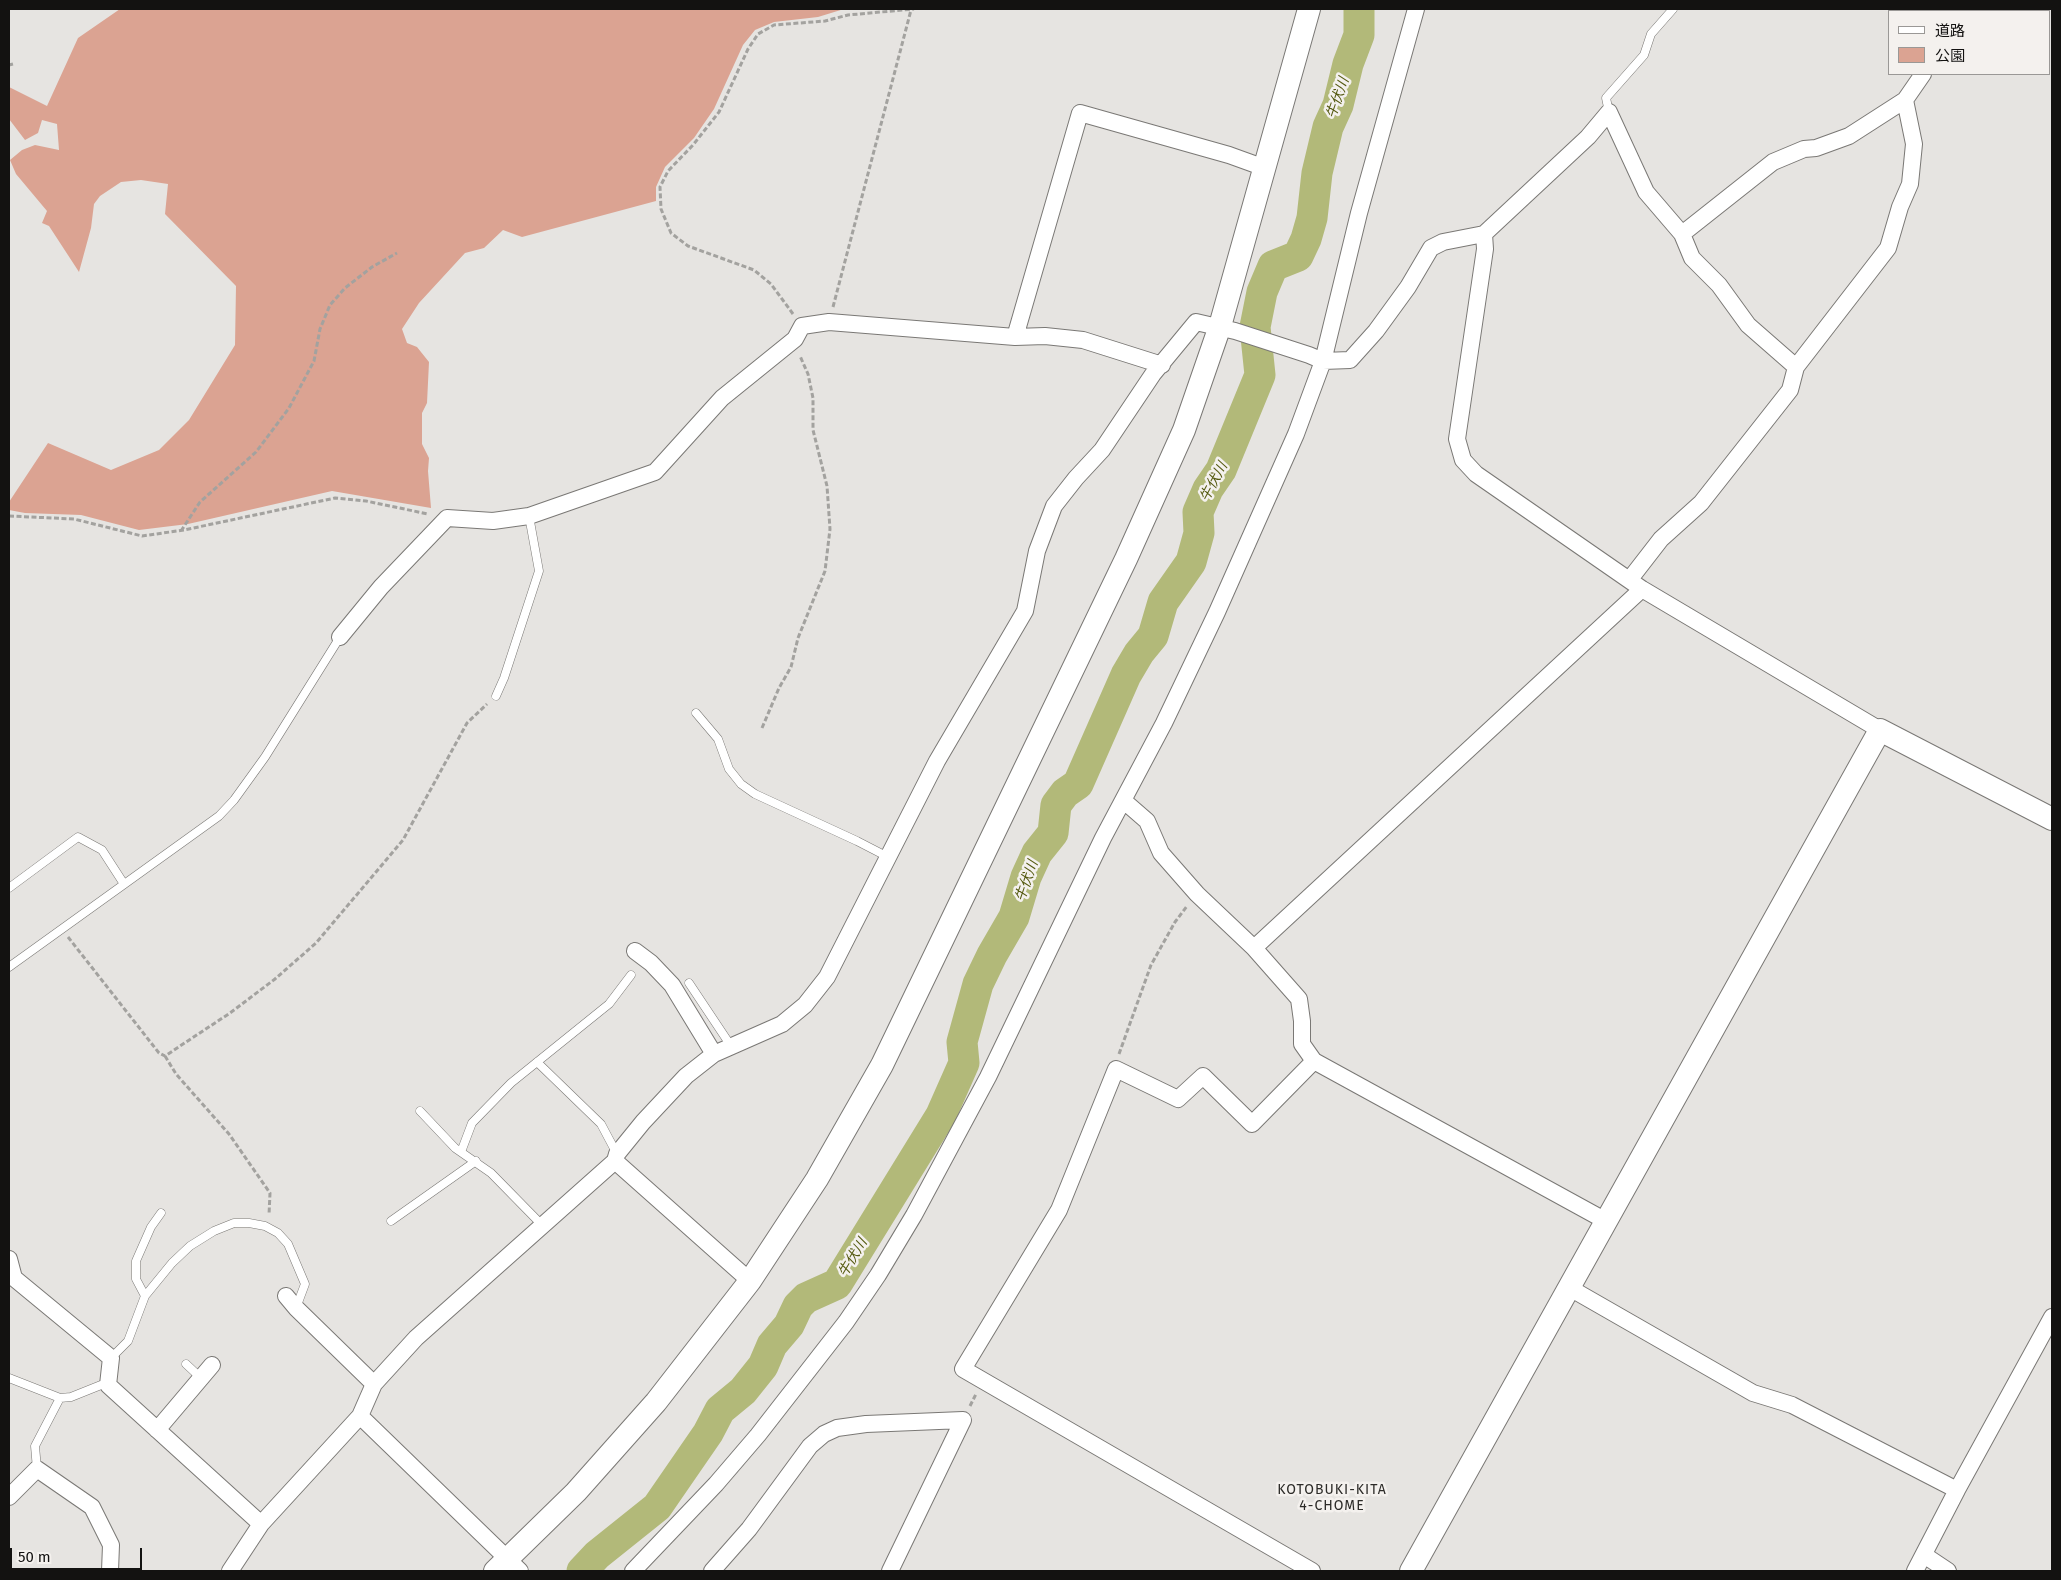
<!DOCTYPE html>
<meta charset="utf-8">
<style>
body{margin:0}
#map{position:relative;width:2061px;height:1580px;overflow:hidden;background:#e6e4e1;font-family:"Fira Sans","Noto Sans JP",sans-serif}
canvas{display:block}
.frame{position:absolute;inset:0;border:10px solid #131211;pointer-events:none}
.legend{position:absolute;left:1888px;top:10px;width:162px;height:65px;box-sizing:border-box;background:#f4f1ee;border:1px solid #9a9896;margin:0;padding:6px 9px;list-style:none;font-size:15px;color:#131211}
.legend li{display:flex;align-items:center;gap:10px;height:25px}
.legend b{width:25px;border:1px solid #9a9896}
.scale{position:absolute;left:10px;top:1548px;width:132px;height:22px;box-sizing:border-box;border:2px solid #131211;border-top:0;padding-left:6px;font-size:15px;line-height:18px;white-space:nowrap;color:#131211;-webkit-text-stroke:4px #f4f1ee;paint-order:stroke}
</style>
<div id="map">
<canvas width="2061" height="1580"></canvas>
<div class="frame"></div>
<ul class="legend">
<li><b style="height:6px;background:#fff"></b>道路</li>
<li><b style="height:14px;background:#dba392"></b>公園</li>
</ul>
<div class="scale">50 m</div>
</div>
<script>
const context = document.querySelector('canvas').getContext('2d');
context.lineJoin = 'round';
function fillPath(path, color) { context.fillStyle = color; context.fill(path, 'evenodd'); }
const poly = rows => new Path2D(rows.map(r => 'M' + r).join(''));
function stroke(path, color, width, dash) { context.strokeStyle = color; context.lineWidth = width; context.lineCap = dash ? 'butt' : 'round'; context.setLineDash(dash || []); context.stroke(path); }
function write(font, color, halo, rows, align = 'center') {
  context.font = font + ' "Fira Sans","Noto Sans JP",sans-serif'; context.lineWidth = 5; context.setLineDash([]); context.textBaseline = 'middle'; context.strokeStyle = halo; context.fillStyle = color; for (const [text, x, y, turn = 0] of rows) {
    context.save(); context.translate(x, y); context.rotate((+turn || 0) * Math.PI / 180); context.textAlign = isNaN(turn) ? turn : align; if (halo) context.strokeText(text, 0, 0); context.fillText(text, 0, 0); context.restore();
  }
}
const green = poly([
 [120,9,844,9,818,17,774,22,755,30,743,45,714,109,694,138,665,167,656,187,656,201,522,237,503,230,484,248,465,253,419,303,402,329,407,343,417,347,429,362,427,403,422,413,422,444,429,458,428,471,431,508,332,491,188,524,139,530,81,515,25,513,9,510,9,502,48,443,111,470,159,450,189,420,235,345,236,286,165,214,168,184,141,180,121,182,100,196,94,204,91,228,79,272,49,226,42,223,47,211,16,174,10,160,22,150,35,145,59,150,57,124,42,120,38,133,25,140,9,119,9,87,47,106,78,38]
]);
const river = poly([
 [582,1571,597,1555,657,1507,708,1433,720,1410,743,1391,763,1366,772,1345,789,1325,798,1306,806,1298,837,1284,941,1115,964,1063,962,1042,978,984,992,955,1014,917,1026,877,1037,853,1053,833,1056,805,1065,793,1078,784,1126,675,1139,653,1153,636,1163,602,1191,562,1199,533,1198,512,1208,489,1221,470,1260,375,1255,327,1262,292,1273,266,1298,256,1306,239,1312,218,1317,173,1328,127,1338,105,1348,64,1359,35,1359,9]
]);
const path = poly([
 [9,65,13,64],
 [833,307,911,10],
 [793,314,771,284,754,270,688,246,671,233,661,209,660,187,668,171,693,145,719,112,748,49,758,34,774,25,825,21,848,15,914,9],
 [9,516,74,519,142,536,184,530,335,498,366,501,428,514],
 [181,531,200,502,256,452,289,408,314,361,320,329,330,305,345,288,372,267,397,253],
 [762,728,779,688,791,667,798,638,825,571,830,529,827,486,813,430,813,398,808,374,800,356],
 [68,937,159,1053,165,1056,230,1013,275,979,316,943,403,840,467,723,487,704],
 [1119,1054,1151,965,1175,922,1187,906],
 [165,1056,176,1074,229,1134,270,1193,269,1215],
 [970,1406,976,1394]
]);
const lane = poly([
 [1609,112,1606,98,1644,55,1651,34,1673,9],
 [496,696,504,678,539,571,529,516],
 [696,713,718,739,729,769,741,784,755,794,857,841,888,857],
 [9,888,78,837,102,850,124,884],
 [9,967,219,816,234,800,265,757,340,637],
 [689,983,731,1046],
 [537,1062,601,1124,617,1154],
 [420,1111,455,1148,491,1173,542,1225],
 [461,1152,472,1123,511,1083,609,1004,631,975],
 [391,1221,476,1161],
 [145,1296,136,1279,136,1261,151,1227,161,1213],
 [111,1358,128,1341,145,1296,172,1263,190,1246,214,1231,234,1223,249,1223,265,1226,278,1233,288,1244,305,1284,296,1308],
 [186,1364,201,1378],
 [9,1378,60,1398],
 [37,1469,35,1446,60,1398,71,1397,101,1385,108,1385]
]);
const street = poly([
 [1997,11,2000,9],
 [1484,234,1485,249,1457,439,1463,460,1476,474,1642,589,1880,730],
 [1682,234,1773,162,1804,149,1816,148,1849,136,1905,100],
 [1015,337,1080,113,1229,155,1265,168],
 [1630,579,1661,539,1701,503,1790,390,1796,367,1888,248,1900,207,1910,184,1914,144,1905,100,1923,74],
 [340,637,381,587,447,518,493,521,529,516,655,472,722,398,795,339,802,326,829,322,1015,337,1045,336,1083,340,1162,365],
 [1124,801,1147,821,1161,853,1197,894,1254,948,1299,999,1302,1021,1302,1044,1314,1061,1606,1221],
 [1254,948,1642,589],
 [635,951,651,963,672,985,714,1054],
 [615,1161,750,1281],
 [9,1259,14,1278,111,1358,108,1385,261,1524],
 [1568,1287,1753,1393,1792,1405,1957,1490],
 [286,1296,296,1308,374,1384],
 [360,1416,520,1571],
 [157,1430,212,1365],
 [9,1497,37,1469,92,1507,111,1545,110,1571],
 [1924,1555,1948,1571],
 [230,1571,261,1524,360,1416,374,1384,416,1338,615,1161,617,1154,643,1122,686,1076,714,1054,782,1024,805,1005,827,977,937,761,1025,611,1037,551,1054,506,1076,478,1102,450,1153,374,1196,322,1235,331,1309,355,1323,361,1350,360,1376,331,1408,287,1431,248,1443,242,1484,234,1588,137,1609,112,1646,192,1682,234,1692,258,1719,285,1748,325,1796,367],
 [633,1571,716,1484,758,1435,846,1322,878,1275,914,1215,988,1077,1103,838,1164,723,1217,612,1296,434,1323,361,1359,213,1416,9],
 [712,1571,749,1529,810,1446,824,1434,837,1428,866,1424,963,1420,890,1571],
 [1312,1571,963,1369,1059,1210,1116,1069,1178,1099,1203,1076,1252,1124,1314,1061],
 [1915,1571,1957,1490,2052,1317]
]);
const secondary = poly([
 [495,1571,576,1492,656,1402,750,1281,817,1179,882,1065,1126,559,1184,430,1220,326,1309,9],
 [1411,1571,1880,730,2052,819]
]);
const waterNames = [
 ["牛伏川",1338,98,-71],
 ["牛伏川",1214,482,-62],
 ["牛伏川",1027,881,-71],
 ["牛伏川",853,1258,-59]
];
const neighbourhoodNames = [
 ["KOTOBUKI-KITA",1332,1490],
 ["4-CHOME",1332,1506]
];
fillPath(green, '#dba392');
stroke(river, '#b2b979', 31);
stroke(lane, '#7a7875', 9);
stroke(street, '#7a7875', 18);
stroke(secondary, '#7a7875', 24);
stroke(path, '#a3a29f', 3, [5, 2.5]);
stroke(lane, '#fff', 8);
stroke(street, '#fff', 16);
stroke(secondary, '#fff', 22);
write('italic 14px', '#565b12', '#f4f1ee', waterNames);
context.letterSpacing = '1px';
write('14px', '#2d2c29', '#f4f1ee', neighbourhoodNames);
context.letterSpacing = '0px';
</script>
